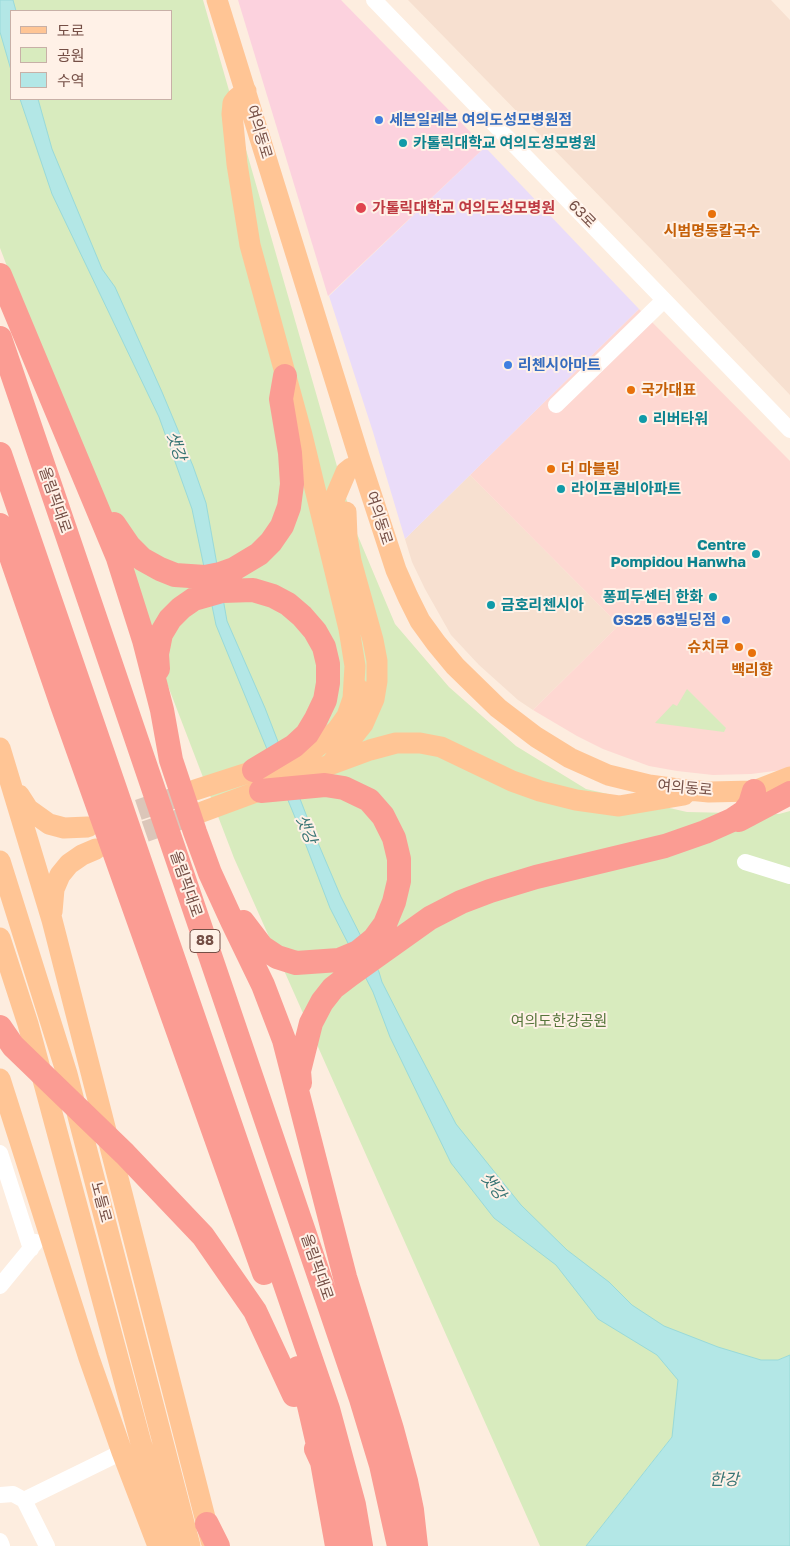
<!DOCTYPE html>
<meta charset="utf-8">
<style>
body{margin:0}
#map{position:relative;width:790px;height:1546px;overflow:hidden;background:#fdeddf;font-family:"Golos Text","Noto Sans KR",sans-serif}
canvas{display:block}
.legend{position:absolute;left:10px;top:10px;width:162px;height:90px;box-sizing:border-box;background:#fff1e7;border:1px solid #c8b0a7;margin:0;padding:6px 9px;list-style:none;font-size:15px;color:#754f46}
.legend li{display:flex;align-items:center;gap:10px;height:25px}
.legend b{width:25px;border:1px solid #c8b0a7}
</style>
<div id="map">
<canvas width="790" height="1546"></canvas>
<ul class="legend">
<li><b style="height:6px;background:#ffc595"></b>도로</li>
<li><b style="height:14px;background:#d8ebbe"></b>공원</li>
<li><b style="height:14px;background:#b3e7e6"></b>수역</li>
</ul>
</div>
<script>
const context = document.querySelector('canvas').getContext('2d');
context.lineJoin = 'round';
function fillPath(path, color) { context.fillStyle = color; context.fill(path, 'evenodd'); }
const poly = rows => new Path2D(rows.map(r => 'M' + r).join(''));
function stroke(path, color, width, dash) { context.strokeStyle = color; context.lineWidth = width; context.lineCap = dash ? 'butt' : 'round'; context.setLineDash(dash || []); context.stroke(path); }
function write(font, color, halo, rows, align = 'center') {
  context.font = font + ' "Golos Text","Noto Sans KR",sans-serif'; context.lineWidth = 4; context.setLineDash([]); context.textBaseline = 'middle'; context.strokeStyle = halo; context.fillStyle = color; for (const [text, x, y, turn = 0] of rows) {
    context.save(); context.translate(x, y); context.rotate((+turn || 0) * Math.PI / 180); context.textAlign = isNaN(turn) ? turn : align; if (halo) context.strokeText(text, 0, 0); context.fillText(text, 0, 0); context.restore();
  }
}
const residential = poly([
 [408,0,771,0,790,20,790,395,652,250],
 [470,475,619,625,533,710,518,700,479,665,451,635,425,589,412,562,405,539]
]);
const commercial = poly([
 [639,309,790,461,790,769,751,774,713,775,677,771,649,766,603,749,577,736,533,710,619,625,470,475]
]);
const education = poly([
 [485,147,639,309,405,539,373,432,329,296]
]);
const medical = poly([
 [238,0,341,0,485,147,328,296]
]);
const green = poly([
 [0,0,203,0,355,529,395,624,449,687,516,746,586,789,687,812,779,814,790,811,790,1355,778,1360,761,1360,672,1437,586,1546,540,1546,234,858,0,248],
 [11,11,171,11,171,99,11,99],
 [687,689,726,728,724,732,655,723,673,704,677,706]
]);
const water = poly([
 [0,0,13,0,16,11,11,11,11,70,0,32,0,0],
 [20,99,38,99,52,149,102,269,115,287,162,392,193,466,206,503,227,621,265,708,307,817,341,897,379,972,382,982,406,1029,456,1124,521,1205,567,1250,609,1282,632,1305,664,1326,718,1347,761,1360,778,1360,790,1355,790,1546,586,1546,672,1437,678,1380,657,1355,598,1319,556,1265,494,1218,451,1163,390,1037,373,992,330,908,299,827,216,625,192,509,159,417,52,194,20,99]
]);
const majorTunnel = poly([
 [108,820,174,798],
 [115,842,181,819]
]);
const minor = poly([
 [374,0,790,430],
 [556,405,664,300],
 [745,862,790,876],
 [0,1153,31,1249],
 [0,1286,36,1242],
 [0,1495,13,1494,24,1500,47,1546],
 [24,1500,122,1452],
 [0,1541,2,1546]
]);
const major = poly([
 [217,0,359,457,396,570,408,597,420,621,436,643,455,666,498,708,536,737,570,758,608,775,649,785,678,789,709,792,754,791,790,777],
 [246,91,236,99,233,103,232,114,237,164,250,245,302,435,349,629,355,666,353,699],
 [335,531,334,500,346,472,351,468,357,467,359,457],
 [0,748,52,920,211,1541],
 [331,764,363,724,374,699,377,681,377,661,373,640,351,561,347,537,346,512],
 [195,790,294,758,313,750,327,739,337,730,347,716,357,687],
 [19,795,28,809,49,824,64,828,88,827],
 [202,812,370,750,396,743,420,743,441,747,512,781,540,791,576,800,619,806,684,795],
 [0,861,67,1074,190,1546],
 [52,912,54,889,60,875,69,864,82,855,96,849],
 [0,938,28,1024,141,1443,177,1546],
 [0,1079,89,1358,122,1452,158,1546]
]);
const highway = poly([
 [0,275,118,558,144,640,162,710,171,760,195,832,210,873,232,921,263,985,284,1040,345,1277,392,1429,406,1481,412,1510,416,1546],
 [0,338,361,1399,381,1465,399,1546],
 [0,454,328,1409,354,1505,361,1546],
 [114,524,129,546,142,559,160,569,175,575,205,577,220,574,234,569,259,554,271,542,282,526,289,507,292,484,290,453,281,399,285,376],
 [0,525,62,705,264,1273],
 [158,669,157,654,161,634,170,619,181,608,194,599,222,591,253,590,273,596,288,604,302,616,315,631,324,647,328,664,328,683,325,700,316,719,307,734,294,746,254,770],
 [739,820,790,793],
 [243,922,262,947,277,957,296,963,339,960,358,952,374,939,385,924,394,902,399,881,399,859,394,838,383,816,369,800,344,788,325,785,261,791],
 [0,1027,13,1046,125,1154,203,1236,255,1311,294,1395],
 [300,1083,299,1071,311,1023,322,1002,333,988,350,975,430,918,461,902,490,891,536,877,665,846,705,832,732,820,744,812,750,804,754,791],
 [298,1368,305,1388,322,1462],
 [316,1449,322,1462,337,1546],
 [207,1524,218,1546]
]);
const markers = [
 [379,120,5,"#3f7fe0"],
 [403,143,5,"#0f9aa8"],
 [361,208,6,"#e0444e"],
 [712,214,5,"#e8710a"],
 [508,365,5,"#3f7fe0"],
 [631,390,5,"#e8710a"],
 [643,419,5,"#0f9aa8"],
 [551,469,5,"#e8710a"],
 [561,489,5,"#0f9aa8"],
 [756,554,5,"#0f9aa8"],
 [713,597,5,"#0f9aa8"],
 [491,605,5,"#0f9aa8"],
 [726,620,5,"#3f7fe0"],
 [739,647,5,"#e8710a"],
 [752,653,5,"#e8710a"]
];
const shields = [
 [205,941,30]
];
const shieldNames = [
 ["88",205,941]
];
const shopNames = [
 ["세븐일레븐 여의도성모병원점",389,120],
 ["리첸시아마트",518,365],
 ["GS25 63빌딩점",716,620,"right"]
];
const streetNames = [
 ["여의동로",259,132,73],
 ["63로",582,214,46],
 ["올림픽대로",55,500,71],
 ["여의동로",379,518,72],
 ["여의동로",685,788,5],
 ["올림픽대로",186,884,71],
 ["노들로",101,1202,75],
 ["올림픽대로",317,1267,71]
];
const cultureNames = [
 ["카톨릭대학교 여의도성모병원",413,143],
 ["리버타워",653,419],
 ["라이프콤비아파트",571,489],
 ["Centre",746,545,"right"],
 ["Pompidou Hanwha",746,562,"right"],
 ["퐁피두센터 한화",703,597,"right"],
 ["금호리첸시아",501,605]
];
const healthNames = [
 ["가톨릭대학교 여의도성모병원",372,208]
];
const foodNames = [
 ["시범명동칼국수",712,231],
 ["국가대표",641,390,"left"],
 ["더 마블링",561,469,"left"],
 ["슈치쿠",729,647,"right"],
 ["백리향",752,670]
];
const parkNames = [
 ["여의도한강공원",559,1021]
];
const waterNames = [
 ["샛강",176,446,72],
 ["샛강",306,829,68],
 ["샛강",493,1186,53],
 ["한강",724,1480]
];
fillPath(residential, '#f7e0d0');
fillPath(commercial, '#fed8d2');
fillPath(education, '#eadcf9');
fillPath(medical, '#fcd2de');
fillPath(green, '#d8ebbe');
fillPath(water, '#b3e7e6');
stroke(water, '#99dad9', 1);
stroke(majorTunnel, '#dbc6b9', 21, [21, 11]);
stroke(minor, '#fff', 16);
stroke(major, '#ffc595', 21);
stroke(highway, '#fb9c93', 24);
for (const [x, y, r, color] of markers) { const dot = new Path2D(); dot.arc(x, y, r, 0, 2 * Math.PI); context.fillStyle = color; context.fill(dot); stroke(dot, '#fff1e7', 2); }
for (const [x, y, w] of shields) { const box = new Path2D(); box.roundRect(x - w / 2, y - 11.5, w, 23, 4); context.fillStyle = '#fff1e7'; context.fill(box); stroke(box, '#754f46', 1); }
write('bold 14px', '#754f46', null, shieldNames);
write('bold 15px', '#366cbe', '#fff1e7', shopNames, 'left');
write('15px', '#754f46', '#fff1e7', streetNames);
write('bold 15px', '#0d838f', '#fff1e7', cultureNames, 'left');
write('bold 15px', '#be3a42', '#fff1e7', healthNames, 'left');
write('bold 15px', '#c56008', '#fff1e7', foodNames);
write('15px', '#56753b', '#fff1e7', parkNames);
write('italic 16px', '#377474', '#fff1e7', waterNames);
</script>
